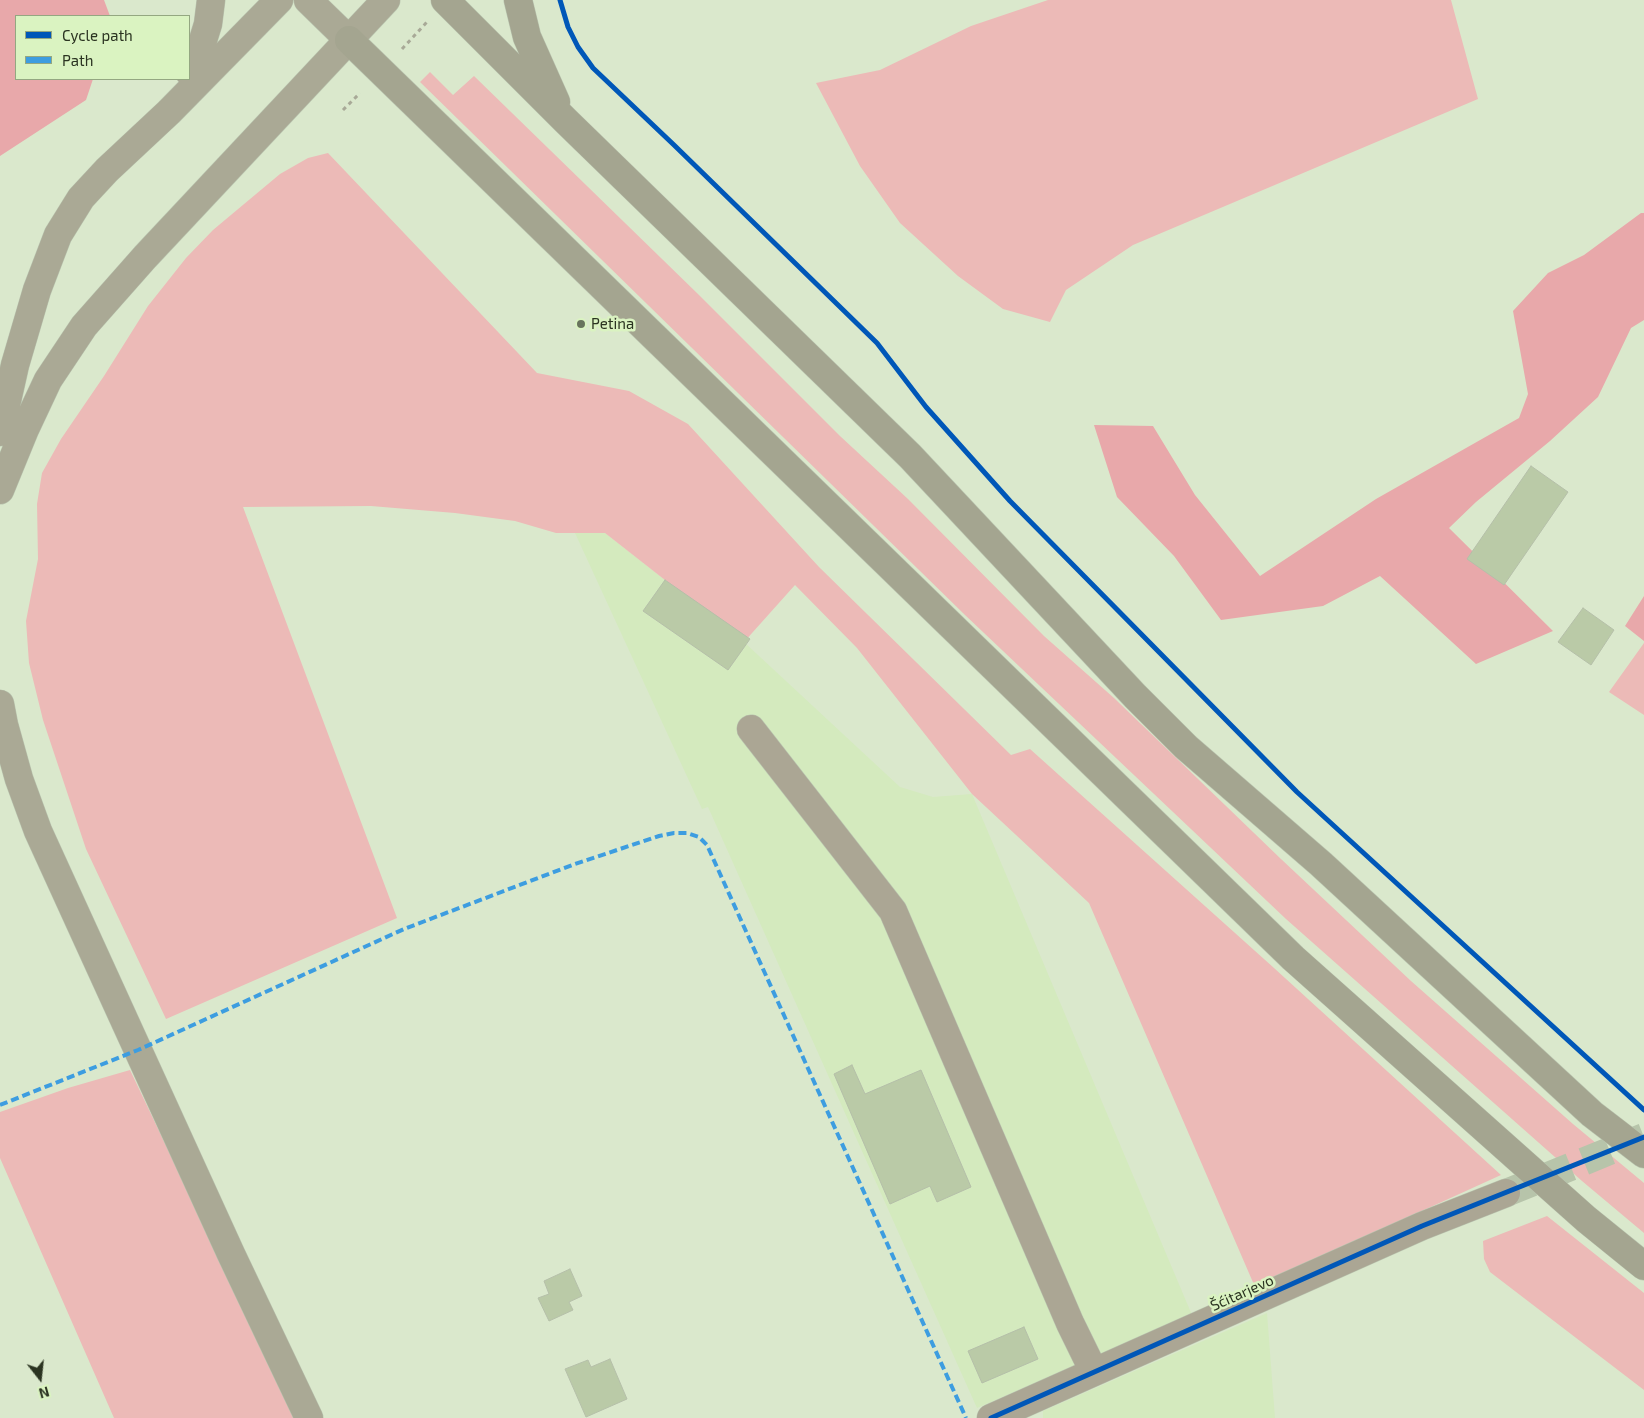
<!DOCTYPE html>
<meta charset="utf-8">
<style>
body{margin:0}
#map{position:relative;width:1644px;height:1418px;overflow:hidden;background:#dae8cc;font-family:"Exo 2",sans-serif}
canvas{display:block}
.legend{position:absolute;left:15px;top:15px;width:175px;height:65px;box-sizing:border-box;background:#daf3c1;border:1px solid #94a781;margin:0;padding:6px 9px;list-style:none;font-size:15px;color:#2b3421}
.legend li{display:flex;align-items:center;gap:10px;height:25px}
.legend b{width:25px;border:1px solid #94a781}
.north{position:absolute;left:15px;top:1353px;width:50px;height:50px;-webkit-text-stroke:4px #daf3c1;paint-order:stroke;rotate:164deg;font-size:14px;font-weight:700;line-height:20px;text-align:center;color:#2b3421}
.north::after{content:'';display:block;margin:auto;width:18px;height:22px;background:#2b3421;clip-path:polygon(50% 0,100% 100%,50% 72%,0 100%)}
</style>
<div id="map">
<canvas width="1644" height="1418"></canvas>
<ul class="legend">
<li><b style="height:6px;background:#0057b8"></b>Cycle path</li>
<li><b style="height:6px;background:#3d9de0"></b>Path</li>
</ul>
<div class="north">N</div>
</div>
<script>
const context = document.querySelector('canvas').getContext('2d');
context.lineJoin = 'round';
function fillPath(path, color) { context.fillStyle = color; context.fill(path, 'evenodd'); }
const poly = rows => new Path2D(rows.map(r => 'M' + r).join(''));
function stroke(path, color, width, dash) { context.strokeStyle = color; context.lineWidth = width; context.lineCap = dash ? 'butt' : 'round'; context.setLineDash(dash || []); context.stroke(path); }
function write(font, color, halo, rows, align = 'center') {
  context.font = font + ' "Exo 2",sans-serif'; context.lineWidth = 5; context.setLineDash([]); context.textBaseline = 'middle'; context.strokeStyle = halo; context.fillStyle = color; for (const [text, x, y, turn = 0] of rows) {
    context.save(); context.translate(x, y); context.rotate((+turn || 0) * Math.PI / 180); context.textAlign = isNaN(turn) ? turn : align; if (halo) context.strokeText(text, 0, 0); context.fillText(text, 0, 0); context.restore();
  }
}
const built = poly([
 [575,533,605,533,688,598,744,642,900,787,933,797,972,794,1192,1315,977,1408,708,807,702,809],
 [1267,1313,1275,1418,1043,1418,1043,1411]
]);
const green = poly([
 [1048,0,1451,0,1478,99,1133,245,1066,290,1050,322,1003,309,958,276,900,223,860,166,816,83,880,70,971,26],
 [430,72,453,95,474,76,699,295,840,436,908,499,1044,636,1114,698,1281,859,1411,981,1573,1124,1644,1183,1644,1233,1582,1181,1286,919,965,615,420,82],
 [328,153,537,373,629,391,688,424,819,567,1011,755,1030,749,1274,968,1501,1175,1255,1287,1089,903,972,794,857,648,795,585,744,642,605,533,556,533,515,521,455,513,371,506,243,507,397,918,166,1019,86,849,43,720,29,663,26,621,38,559,37,504,42,473,61,439,104,376,148,306,186,258,213,230,280,174,308,158],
 [1644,643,1644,715,1609,692],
 [130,1070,267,1357,294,1418,114,1418,0,1158,0,1112,68,1088],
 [1547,1216,1644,1293,1644,1390,1490,1272,1484,1259,1483,1241]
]);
const forest = poly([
 [0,0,104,0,110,16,16,16,16,79,93,79,86,100,0,156],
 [1641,213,1644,213,1644,320,1631,328,1598,397,1550,441,1476,502,1449,528,1553,631,1476,664,1380,576,1323,606,1221,620,1174,556,1117,497,1094,425,1153,426,1195,495,1260,576,1376,499,1519,418,1528,394,1513,311,1548,273,1584,255],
 [1644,596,1644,641,1625,626]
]);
const building = poly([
 [1531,466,1568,492,1504,585,1467,559,1531,466],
 [665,580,750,639,728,670,643,611,665,580],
 [1583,608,1614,630,1591,665,1558,642,1583,608],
 [852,1065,865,1094,921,1070,971,1187,937,1202,930,1186,890,1204,834,1074,852,1065],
 [570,1269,582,1296,569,1302,573,1310,549,1321,538,1298,549,1294,544,1281,570,1269],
 [1024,1327,1038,1359,982,1383,968,1351,1024,1327],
 [610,1359,627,1399,586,1417,565,1369,588,1360,591,1367,610,1359]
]);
const minorTunnel = poly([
 [1506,1193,1644,1137]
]);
const path = poly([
 [402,49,427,22],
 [343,110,360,93]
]);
const minor = poly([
 [751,729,893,911,1070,1323,1094,1372],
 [991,1418,1422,1226,1506,1193]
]);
const major = poly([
 [308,0,349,40],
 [189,72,200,50,208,24,211,0],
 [0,432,15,365,37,290,58,235,81,198,107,170,169,112,279,0],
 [0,490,25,429,48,380,84,326,145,257,386,0],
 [0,704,4,725,19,779,38,831,231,1254,309,1418]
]);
const highway = poly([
 [445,0,566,121,910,456,1135,696,1186,747,1321,864,1592,1114,1644,1154],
 [518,0,527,37,556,102],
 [349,40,1293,958,1586,1219,1644,1266]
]);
const quiet = poly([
 [0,1105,138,1050,404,929,575,864,659,836,674,833,687,833,699,837,707,845,966,1418]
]);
const cycleway = poly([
 [560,0,568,27,578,47,593,68,674,145,877,343,926,407,1010,501,1297,792,1644,1110],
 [991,1418,1422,1226,1644,1137]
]);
const markers = [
 [581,324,5,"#68735d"]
];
const poiNames = [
 ["Petina",591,324]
];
const streetNames = [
 ["Šćitarjevo",1242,1293,-24]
];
fillPath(built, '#d4eabe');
fillPath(green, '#ecbab7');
fillPath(forest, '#e8a8aa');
fillPath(building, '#bacaa7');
stroke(building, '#b5bfa9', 1);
stroke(minorTunnel, '#b7c4aa', 28, [28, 14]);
stroke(minor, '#bac5b0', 29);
stroke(major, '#bac5b0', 29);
stroke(highway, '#bac5b0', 29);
stroke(path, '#a8a997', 3, [4, 4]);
stroke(minor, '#aba694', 28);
stroke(major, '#aaa995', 28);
stroke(highway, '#a4a590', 28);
stroke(quiet, '#3d9de0', 4, [8, 4]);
stroke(cycleway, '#0057b8', 5);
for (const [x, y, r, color] of markers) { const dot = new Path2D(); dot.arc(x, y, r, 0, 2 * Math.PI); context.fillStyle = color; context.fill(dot); stroke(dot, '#daf3c1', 2); }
write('15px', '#2b3421', '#daf3c1', poiNames, 'left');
write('15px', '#2b3421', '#daf3c1', streetNames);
</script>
